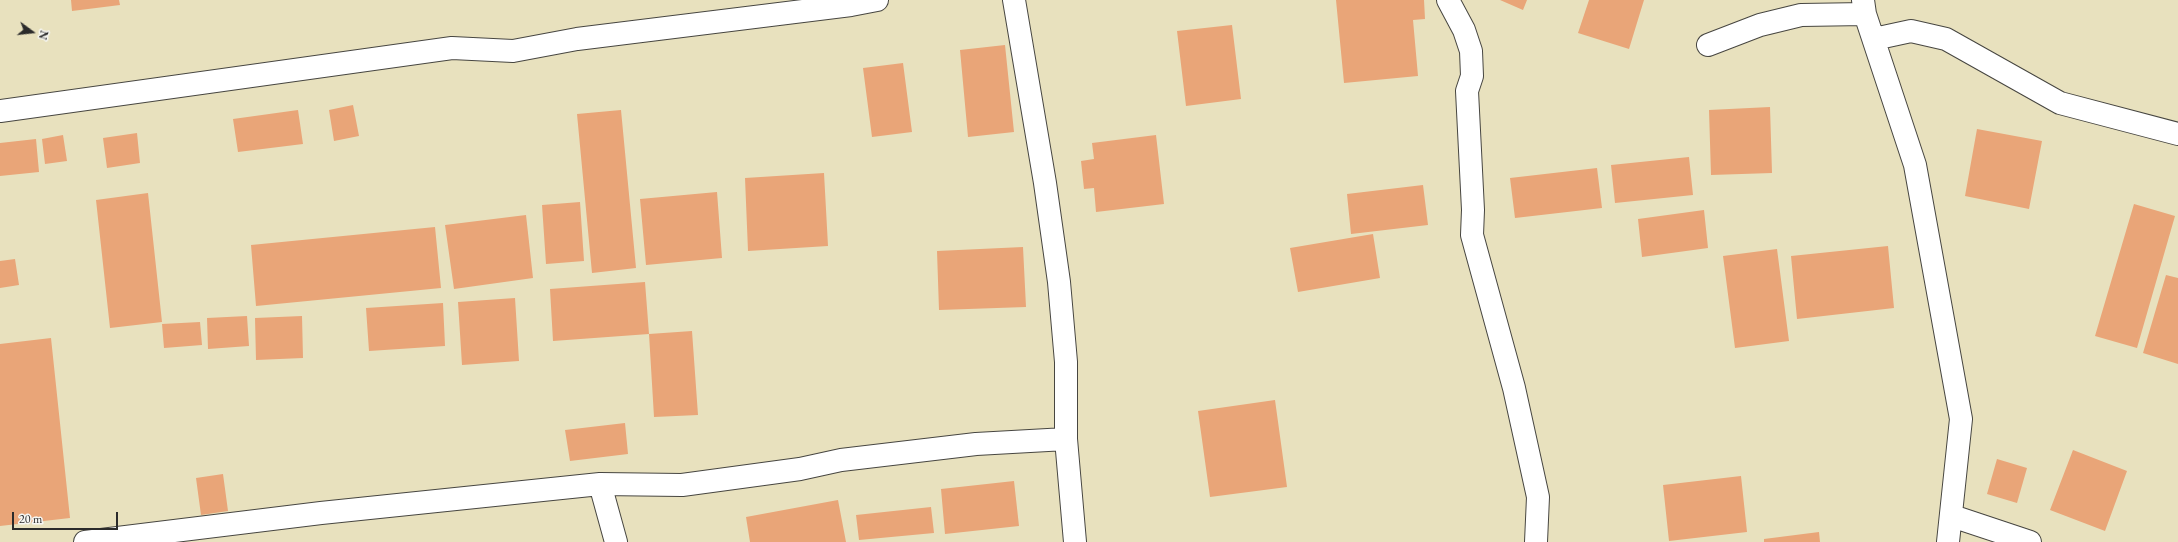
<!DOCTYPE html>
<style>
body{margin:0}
#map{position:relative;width:2178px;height:542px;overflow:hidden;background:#e8e1be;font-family:"EB Garamond",serif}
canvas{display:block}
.north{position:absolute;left:12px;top:12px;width:40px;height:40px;-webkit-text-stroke:3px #f6f6f2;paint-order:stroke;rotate:105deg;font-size:11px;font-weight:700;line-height:16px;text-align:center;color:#2b2b2b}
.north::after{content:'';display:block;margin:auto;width:14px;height:18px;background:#2b2b2b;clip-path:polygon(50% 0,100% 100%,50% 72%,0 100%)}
.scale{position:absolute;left:12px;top:512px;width:106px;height:18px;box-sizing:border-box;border:2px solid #2b2b2b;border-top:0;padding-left:5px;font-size:12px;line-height:14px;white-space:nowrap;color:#2b2b2b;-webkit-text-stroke:3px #f6f6f2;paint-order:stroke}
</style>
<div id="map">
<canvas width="2178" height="542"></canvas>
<div class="north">N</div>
<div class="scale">20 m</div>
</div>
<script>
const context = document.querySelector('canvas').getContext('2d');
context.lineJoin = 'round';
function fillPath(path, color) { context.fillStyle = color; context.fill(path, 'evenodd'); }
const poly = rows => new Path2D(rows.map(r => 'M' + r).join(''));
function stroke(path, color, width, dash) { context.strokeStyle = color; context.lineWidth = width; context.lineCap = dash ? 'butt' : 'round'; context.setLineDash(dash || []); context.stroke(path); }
const building = poly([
 [71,0,119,0,120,5,72,11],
 [1336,0,1424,0,1425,19,1413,20,1418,76,1344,83],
 [1500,0,1527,0,1523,10],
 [1589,0,1644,0,1629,49,1578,33],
 [1232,25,1241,99,1186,106,1177,31],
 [1005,45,1014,132,968,137,960,50],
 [903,63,912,132,872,137,863,68],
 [353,105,359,136,334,141,329,110],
 [1770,107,1772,173,1711,175,1709,110],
 [298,110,303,144,238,152,233,119],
 [621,110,636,268,592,273,577,114],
 [1977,129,2042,141,2029,209,1965,196],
 [137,133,140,163,107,168,103,138],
 [63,135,67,161,45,164,42,139],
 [1156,135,1164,204,1096,212,1094,188,1084,189,1081,161,1094,159,1092,143],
 [36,139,39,172,0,176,0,143],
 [1689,157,1693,195,1615,203,1611,165],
 [1597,168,1602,208,1515,218,1510,178],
 [824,173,828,246,748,251,745,178],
 [1423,185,1428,225,1351,234,1347,194],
 [717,192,722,258,646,265,640,199],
 [148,193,162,322,110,328,96,200],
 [580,202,584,261,546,264,542,205],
 [2134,204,2175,216,2137,348,2095,336],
 [1704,210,1708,248,1642,257,1638,219],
 [526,215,533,278,454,289,445,225],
 [435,227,441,288,256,306,251,245],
 [1373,234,1380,278,1298,292,1290,248],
 [1888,246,1894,308,1797,319,1791,256],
 [1023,247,1026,307,939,310,937,251],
 [1777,249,1789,341,1735,348,1723,256],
 [15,259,19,285,0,288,0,261],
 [2166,275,2178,278,2178,364,2143,353],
 [645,282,649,334,692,331,698,415,654,417,649,334,553,341,550,289],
 [515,298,519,361,462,365,458,302],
 [443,303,445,346,369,351,366,308],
 [247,316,249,346,208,349,207,318],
 [302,316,303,358,256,360,255,318],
 [200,322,202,345,164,348,162,324],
 [51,338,70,518,0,526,0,344],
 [1275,400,1287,487,1210,497,1198,411],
 [625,423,628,454,570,461,565,430],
 [2073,450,2127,471,2105,531,2050,510],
 [1997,459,2027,468,2017,503,1987,494],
 [223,474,228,511,201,515,196,478],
 [1741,476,1747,532,1669,541,1663,485],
 [1014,481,1019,526,945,534,941,489],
 [838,500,846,542,750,542,746,517],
 [931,507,934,533,859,540,856,515],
 [1819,532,1820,542,1764,542,1764,539]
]);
const minor = poly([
 [1014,0,1045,183,1059,282,1066,362,1066,439,1075,542],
 [1448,0,1464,30,1471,51,1472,76,1467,91,1473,210,1472,235,1514,388,1538,497,1536,542],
 [1863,0,1865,14,1915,165,1961,419,1948,542],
 [1874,39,1911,31,1946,39,2060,103,2178,134],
 [1708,45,1760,25,1801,15,1865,14],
 [0,111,452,48,513,51,577,39,851,5,877,0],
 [600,484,616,542],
 [1952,516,2030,542],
 [85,542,321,513,600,484,682,485,800,469,841,460,976,444,1066,439]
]);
fillPath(building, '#e9a578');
stroke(minor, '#474641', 24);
stroke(minor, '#fff', 22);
</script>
